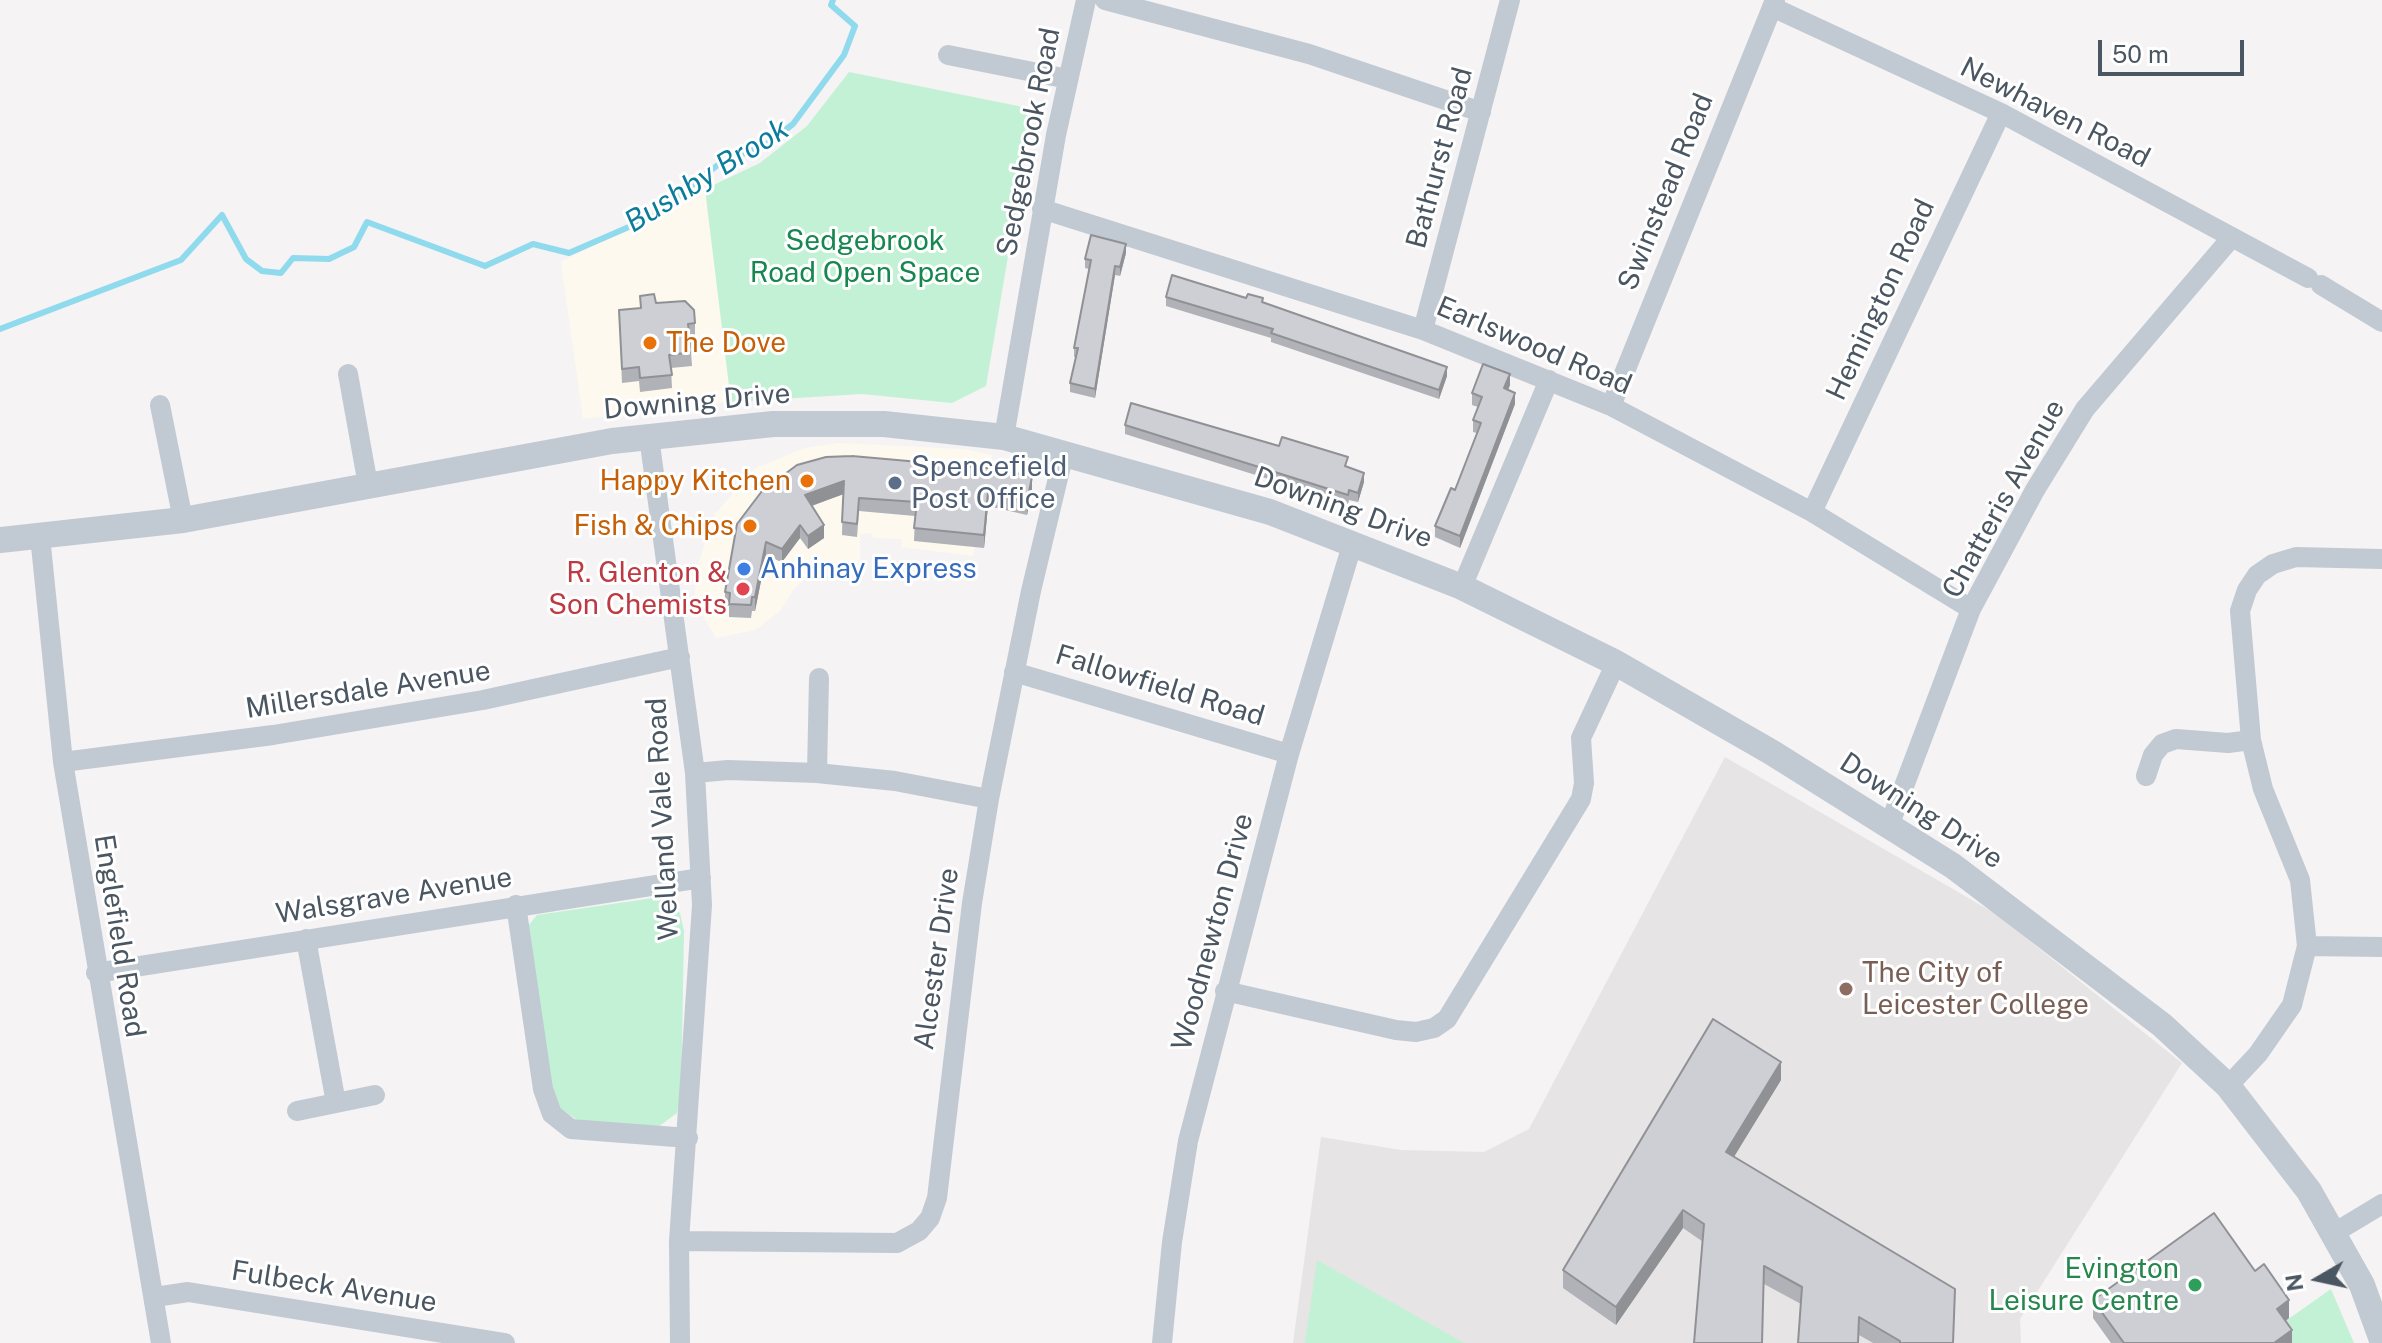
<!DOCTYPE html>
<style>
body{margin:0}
#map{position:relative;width:2382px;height:1343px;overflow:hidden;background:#f5f3f3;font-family:"Public Sans",sans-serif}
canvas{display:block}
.north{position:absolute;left:2278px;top:1239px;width:80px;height:80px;-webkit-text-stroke:6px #fff;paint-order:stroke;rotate:261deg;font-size:22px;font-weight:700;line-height:32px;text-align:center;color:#4a5661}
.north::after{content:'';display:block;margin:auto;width:28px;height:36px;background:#4a5661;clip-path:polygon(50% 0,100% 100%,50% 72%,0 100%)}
.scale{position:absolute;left:2098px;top:40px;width:146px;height:36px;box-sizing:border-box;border:4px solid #4a5661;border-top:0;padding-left:10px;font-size:24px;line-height:28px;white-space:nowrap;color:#4a5661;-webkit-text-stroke:6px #fff;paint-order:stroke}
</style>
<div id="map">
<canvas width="2382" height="1343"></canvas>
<div class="north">N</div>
<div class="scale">50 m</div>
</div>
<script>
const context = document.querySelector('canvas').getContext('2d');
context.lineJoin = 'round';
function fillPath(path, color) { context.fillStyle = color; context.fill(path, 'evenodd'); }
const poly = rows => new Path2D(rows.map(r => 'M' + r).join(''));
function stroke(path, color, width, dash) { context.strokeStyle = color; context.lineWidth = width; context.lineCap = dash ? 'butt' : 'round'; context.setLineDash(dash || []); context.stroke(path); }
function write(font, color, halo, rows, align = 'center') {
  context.font = font + ' "Public Sans",sans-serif'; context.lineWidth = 6; context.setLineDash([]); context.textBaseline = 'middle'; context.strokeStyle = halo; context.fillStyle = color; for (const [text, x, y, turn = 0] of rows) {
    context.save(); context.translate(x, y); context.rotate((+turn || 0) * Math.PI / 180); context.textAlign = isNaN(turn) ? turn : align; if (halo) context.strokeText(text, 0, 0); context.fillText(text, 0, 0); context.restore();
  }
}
const commercial = poly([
 [705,189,731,402,583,419,561,262],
 [838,443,963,449,992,455,973,556,901,547,902,539,873,538,872,533,860,534,860,563,817,567,795,588,780,611,755,630,716,638,694,601,698,564,715,514,754,469,804,448]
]);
const education = poly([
 [1725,757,1996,914,2182,1063,2020,1319,2021,1343,1293,1343,1321,1137,1401,1150,1484,1152,1529,1129]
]);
const green = poly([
 [849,72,1033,109,986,386,952,403,862,394,731,402,705,189,760,163,807,126],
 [660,897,680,913,684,931,681,1098,677,1113,658,1127,601,1125,576,1119,559,1108,549,1088,528,926,537,915],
 [1317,1260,1464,1343,1305,1343],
 [2331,1289,2354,1343,2289,1343,2277,1327]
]);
const stream = poly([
 [0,329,181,260,222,215,246,259,262,271,281,273,293,258,329,259,354,247,367,222,485,266,533,244,569,253,654,216,719,164,767,144,793,124,844,55,855,26,831,5,833,0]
]);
const minor = poly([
 [1105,0,1309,54,1481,112],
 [1772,7,2001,113,2308,278],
 [948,55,1068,79],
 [1042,209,1423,330,1611,406,1812,512,1971,609],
 [2321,285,2382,322],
 [1423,330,1510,0],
 [348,374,368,485],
 [160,405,183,520],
 [1611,406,1775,0],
 [649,437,695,773,702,905,679,1241,680,1343],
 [1004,437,1056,135,1086,0],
 [1812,512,2001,113],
 [40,536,63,762,161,1343],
 [1462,587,1549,380],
 [1014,672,1289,754],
 [63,762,273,735,483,700,680,657],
 [695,773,728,770,817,773,895,781,989,799],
 [817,773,819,678],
 [2146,776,2153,755,2162,744,2176,739,2228,743,2251,740],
 [1889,826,1971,609,2035,490,2085,409,2232,237],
 [516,905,543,1089,552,1114,571,1129,688,1138],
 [306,939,336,1103],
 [2307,946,2382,947],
 [96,973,701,878],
 [1225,991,1396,1030,1416,1032,1434,1028,1447,1019,1581,799,1584,783,1581,738,1616,663],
 [2228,1086,2258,1054,2292,1005,2307,946,2300,880,2263,789,2251,740,2240,611,2247,590,2257,575,2273,564,2296,557,2382,559],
 [297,1111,375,1095],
 [2334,1233,2382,1204],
 [679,1241,897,1243,919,1231,930,1218,937,1198,972,903,989,799,1031,591,1064,453],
 [155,1297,188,1292,505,1343],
 [1162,1343,1172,1242,1188,1141,1289,754,1353,542]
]);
const tertiary = poly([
 [0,540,183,520,612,441,773,424,884,424,1004,437,1270,512,1462,587,1616,663,1771,752,1953,866,2162,1025,2228,1086,2309,1191,2362,1285,2382,1340]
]);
const wall = poly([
 [1126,253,1120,276,1115,275,1095,398,1070,392,1070,383,1076,357,1074,357,1074,348,1089,269,1085,268,1085,259],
 [640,296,695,323,695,337,690,337,692,366,671,368,672,388,640,392,639,381,622,383,619,310,640,308],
 [1166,297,1263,303,1447,376,1439,399,1271,342,1271,338,1166,306],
 [1510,385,1508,390,1515,404,1460,548,1435,537,1435,526,1455,490,1477,433,1473,432,1473,420,1478,407,1472,405,1472,393],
 [1125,425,1348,467,1364,482,1358,502,1349,500,1348,504,1125,434],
 [1032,490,1027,515,988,506,984,548,914,541,915,516,859,511,857,537,842,535,843,494,812,506,824,538,808,549,800,538,782,562,766,556,755,611,752,611,751,618,729,617,729,606,725,605,725,592,762,491],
 [1781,1080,1734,1156,1954,1343,1873,1343,1859,1335,1859,1343,1798,1343,1801,1304,1764,1284,1683,1228,1616,1325,1563,1288,1563,1270],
 [2093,1300,2289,1318,2286,1321,2292,1343,2111,1343,2093,1318]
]);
const shadedWall = poly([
 [1126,244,1126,253,1120,276,1120,267],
 [1115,266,1115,275,1095,398,1095,389],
 [1447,367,1447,376,1439,399,1439,390],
 [1510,374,1510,385,1504,400,1504,388],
 [1515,393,1515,404,1460,548,1460,536],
 [1364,473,1364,482,1358,502,1358,493],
 [1032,477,1032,490,1027,515,1027,502],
 [844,481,844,494,805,508,805,495],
 [988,492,988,506,984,548,984,535],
 [800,525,800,538,782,562,782,549],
 [824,525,824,538,808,549,808,536],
 [766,542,766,556,755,611,755,597],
 [1781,1062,1781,1080,1726,1170,1726,1152],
 [1683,1210,1683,1228,1616,1325,1616,1307],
 [2289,1300,2289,1318,2277,1327,2277,1309],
 [2292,1330,2292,1343,2274,1343]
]);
const building = poly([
 [1091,235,1126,244,1120,267,1115,266,1095,389,1070,383,1078,348,1074,348,1091,260,1085,259,1091,235],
 [1172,275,1246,298,1248,294,1263,298,1262,302,1447,367,1439,390,1271,333,1273,329,1166,297,1172,275],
 [654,294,656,303,685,301,694,310,695,323,688,324,692,352,669,355,672,375,640,378,639,367,622,369,619,310,641,308,640,296,654,294],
 [1483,364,1510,374,1504,388,1515,393,1460,536,1435,526,1451,488,1455,490,1481,423,1473,420,1482,397,1472,393,1483,364],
 [1131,403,1279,446,1282,437,1348,457,1345,466,1364,473,1358,493,1349,490,1348,495,1125,425,1131,403],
 [852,456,998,469,1032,477,1027,502,988,492,984,535,914,528,917,502,859,498,857,524,842,522,844,481,805,495,824,525,808,536,800,525,782,549,766,542,755,597,752,597,751,605,729,604,730,593,725,592,737,524,762,491,797,465,826,457,852,456],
 [1713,1019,1781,1062,1726,1152,1955,1289,1953,1343,1900,1343,1900,1341,1859,1317,1858,1343,1798,1343,1802,1287,1764,1266,1762,1343,1694,1343,1704,1224,1683,1210,1616,1307,1563,1270,1713,1019],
 [2214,1213,2255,1271,2264,1264,2289,1300,2277,1309,2292,1330,2274,1343,2124,1343,2093,1300,2214,1213]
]);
const markers = [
 [650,343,8,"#e8710a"],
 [807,481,8,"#e8710a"],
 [895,483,8,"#5c6f8a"],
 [750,526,8,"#e8710a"],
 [744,569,8,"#3f7fe0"],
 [743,589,8,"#e0444e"],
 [1846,989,8,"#8d6e63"],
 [2195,1285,8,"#2e9e5b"]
];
const streetNames = [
 ["Newhaven Road",2055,113,27],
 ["Sedgebrook Road",1029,142,-79],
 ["Bathurst Road",1440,158,-75],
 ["Swinstead Road",1666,192,-68],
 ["Hemington Road",1881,300,-65],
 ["Earlswood Road",1534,346,23],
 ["Downing Drive",697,402,-5],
 ["Chatteris Avenue",2004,499,-61],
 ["Downing Drive",1343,508,20],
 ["Fallowfield Road",1160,686,17],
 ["Millersdale Avenue",368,690,-9],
 ["Downing Drive",1921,811,33],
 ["Welland Vale Road",663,819,-93],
 ["Walsgrave Avenue",394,896,-9],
 ["Woodnewton Drive",1213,932,-75],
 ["Englefield Road",119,936,81],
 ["Alcester Drive",937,959,-82],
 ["Fulbeck Avenue",334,1287,9]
];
const parkNames = [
 ["Sedgebrook",865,241],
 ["Road Open Space",865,273]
];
const foodNames = [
 ["The Dove",666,343,"left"],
 ["Happy Kitchen",791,481],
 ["Fish & Chips",734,526]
];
const serviceNames = [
 ["Spencefield",911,467],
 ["Post Office",911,499]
];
const shopNames = [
 ["Anhinay Express",760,569]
];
const healthNames = [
 ["R. Glenton &",727,573],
 ["Son Chemists",727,605]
];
const educationNames = [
 ["The City of",1862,973],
 ["Leicester College",1862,1005]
];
const leisureNames = [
 ["Evington",2179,1269],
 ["Leisure Centre",2179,1301]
];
const waterNames = [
 ["Bushby Brook",707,176,-32]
];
fillPath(commercial, '#fdf9ef');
fillPath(education, '#e6e4e5');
fillPath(green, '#c3f1d5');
stroke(stream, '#90daee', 6);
stroke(minor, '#c1cad2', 20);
stroke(tertiary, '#c1cad2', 26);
fillPath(wall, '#b0b2b7');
fillPath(shadedWall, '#909195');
fillPath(building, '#cdcfd5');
stroke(building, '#909195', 2);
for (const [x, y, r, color] of markers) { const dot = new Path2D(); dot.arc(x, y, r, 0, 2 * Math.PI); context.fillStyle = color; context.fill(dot); stroke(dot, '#fff', 3); }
write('28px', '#4a5661', '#fff', streetNames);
write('28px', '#17864f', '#fff', parkNames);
write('28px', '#c56008', '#fff', foodNames, 'right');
write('28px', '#4e5e75', '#fff', serviceNames, 'left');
write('28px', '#366cbe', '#fff', shopNames, 'left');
write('28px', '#be3a42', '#fff', healthNames, 'right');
write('28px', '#785e54', '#fff', educationNames, 'left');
write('28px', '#27864d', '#fff', leisureNames, 'right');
write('italic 30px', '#0c7c9b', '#fff', waterNames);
</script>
